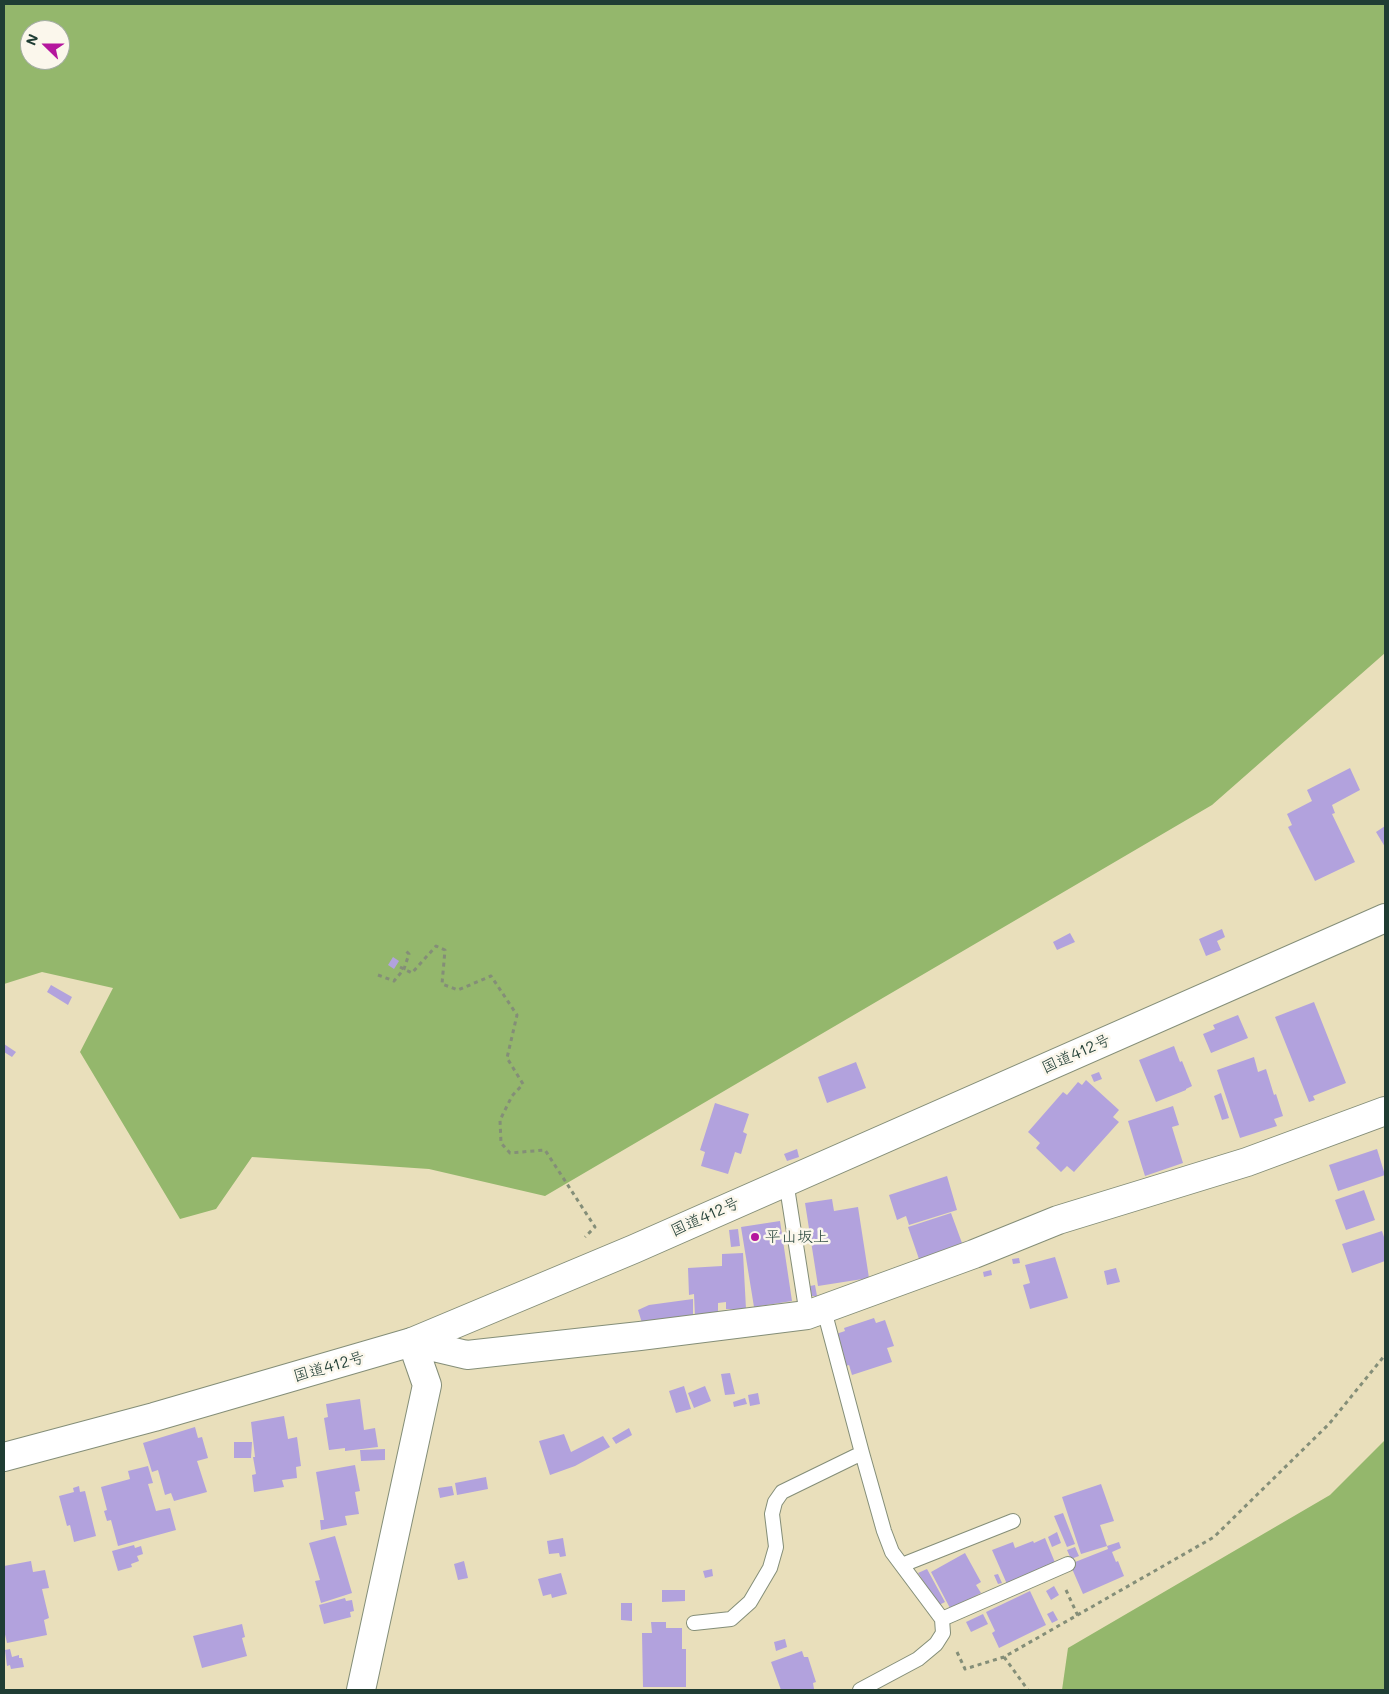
<!DOCTYPE html>
<meta charset="utf-8">
<style>
body{margin:0}
#map{position:relative;width:1389px;height:1694px;overflow:hidden;background:#e9dfbb;font-family:Mali,sans-serif}
canvas{display:block}
.frame{position:absolute;inset:0;border:5px solid #1f3d34;pointer-events:none}
.north{position:absolute;left:20px;top:20px;width:50px;height:50px;box-sizing:border-box;background:#fbf7ec;border:1px solid #a3ada2;border-radius:50%;rotate:292deg;font-size:14px;font-weight:700;line-height:20px;text-align:center;color:#1f3d34}
.north::after{content:'';display:block;margin:auto;width:18px;height:22px;background:#b5179e;clip-path:polygon(50% 0,100% 100%,50% 72%,0 100%)}
</style>
<div id="map">
<canvas width="1389" height="1694"></canvas>
<div class="frame"></div>
<div class="north">N</div>
</div>
<script>
const context = document.querySelector('canvas').getContext('2d');
context.lineJoin = 'round';
function fillPath(path, color) { context.fillStyle = color; context.fill(path, 'evenodd'); }
const poly = rows => new Path2D(rows.map(r => 'M' + r).join(''));
function stroke(path, color, width, dash) { context.strokeStyle = color; context.lineWidth = width; context.lineCap = dash ? 'butt' : 'round'; context.setLineDash(dash || []); context.stroke(path); }
function write(font, color, halo, rows, align = 'center') {
  context.font = font + ' Mali,"Klee One",sans-serif'; context.lineWidth = 5; context.setLineDash([]); context.textBaseline = 'middle'; context.strokeStyle = halo; context.fillStyle = color; for (const [text, x, y, turn = 0] of rows) {
    context.save(); context.translate(x, y); context.rotate((+turn || 0) * Math.PI / 180); context.textAlign = isNaN(turn) ? turn : align; if (halo) context.strokeText(text, 0, 0); context.fillText(text, 0, 0); context.restore();
  }
}
const forest = poly([
 [4,4,1385,4,1385,653,1212,805,545,1196,429,1169,252,1157,216,1209,180,1219,80,1052,113,988,42,972,4,984],
 [30,30,60,30,60,60,30,60],
 [1385,1440,1385,1690,1062,1690,1068,1648,1330,1495]
]);
const building = poly([
 [1350,768,1360,790,1332,805,1335,813,1332,814,1355,862,1315,881,1288,827,1292,825,1287,814,1312,801,1307,790],
 [1385,826,1385,847,1376,832],
 [1222,929,1225,937,1217,941,1221,950,1206,956,1199,939],
 [1070,933,1075,942,1057,950,1053,942],
 [393,957,399,961,394,969,388,965],
 [51,985,72,997,68,1005,47,992],
 [1314,1002,1346,1083,1313,1096,1315,1100,1309,1102,1275,1017],
 [1238,1015,1248,1038,1211,1053,1203,1034,1215,1029,1213,1025],
 [4,1044,16,1052,12,1057,4,1052],
 [1174,1046,1180,1062,1182,1061,1192,1086,1186,1089,1186,1090,1156,1102,1139,1060],
 [1254,1057,1258,1072,1266,1069,1274,1095,1276,1094,1283,1116,1274,1119,1277,1126,1240,1138,1217,1070],
 [856,1062,866,1088,827,1103,818,1077],
 [1099,1072,1102,1079,1094,1082,1091,1075],
 [1086,1080,1119,1110,1113,1117,1119,1122,1074,1172,1067,1166,1061,1172,1036,1148,1040,1143,1028,1132,1063,1092,1067,1095,1078,1082,1082,1085],
 [1221,1093,1229,1118,1222,1120,1214,1096],
 [715,1103,749,1114,743,1132,747,1134,741,1154,735,1152,728,1174,701,1166,705,1152,700,1150],
 [1173,1106,1179,1125,1172,1127,1183,1163,1145,1176,1128,1121],
 [797,1149,799,1157,787,1161,784,1154],
 [1377,1149,1385,1175,1338,1191,1329,1165],
 [947,1176,957,1210,909,1225,906,1216,897,1220,889,1195],
 [1364,1190,1375,1220,1346,1230,1335,1200],
 [832,1199,834,1211,858,1207,869,1278,818,1286,805,1203],
 [951,1213,962,1243,919,1259,908,1227],
 [780,1221,792,1301,754,1307,741,1227],
 [738,1229,740,1246,731,1247,729,1230],
 [1382,1231,1385,1240,1385,1261,1352,1273,1342,1244],
 [743,1253,746,1309,726,1309,726,1302,718,1303,718,1313,695,1317,694,1294,689,1295,688,1268,722,1266,722,1254],
 [1055,1257,1068,1298,1030,1309,1023,1285,1030,1283,1025,1265],
 [1019,1258,1020,1263,1013,1264,1012,1259],
 [1116,1268,1120,1282,1107,1285,1104,1271],
 [991,1270,992,1275,984,1277,983,1272],
 [815,1285,817,1296,812,1296,810,1286],
 [693,1299,693,1317,642,1323,638,1310,649,1305],
 [874,1318,876,1323,885,1320,894,1346,887,1348,892,1362,852,1375,849,1365,846,1366,836,1334,845,1331,844,1328],
 [730,1373,735,1394,725,1395,721,1374],
 [684,1386,691,1409,676,1413,669,1391],
 [705,1386,711,1401,694,1408,688,1393],
 [758,1393,760,1404,750,1406,748,1395],
 [745,1398,747,1404,734,1407,733,1402],
 [360,1399,364,1430,375,1428,378,1447,345,1451,345,1448,329,1450,324,1418,328,1417,326,1404],
 [284,1416,288,1439,297,1437,301,1466,296,1467,297,1478,282,1480,284,1487,254,1492,252,1475,256,1474,253,1457,255,1457,251,1422],
 [195,1427,198,1438,202,1437,208,1458,197,1461,207,1492,174,1501,171,1493,165,1495,158,1470,152,1472,143,1443],
 [629,1428,632,1435,616,1444,612,1438],
 [564,1434,571,1452,603,1436,610,1447,575,1466,550,1475,539,1441],
 [234,1442,252,1442,251,1458,234,1458],
 [385,1449,385,1460,361,1461,360,1450],
 [355,1465,360,1491,355,1492,359,1514,345,1516,347,1525,321,1530,320,1520,324,1520,316,1472],
 [148,1466,153,1483,148,1484,156,1511,170,1508,176,1530,118,1546,111,1520,107,1521,104,1511,107,1510,101,1487,130,1479,128,1471],
 [486,1477,488,1489,457,1495,455,1483],
 [1101,1484,1114,1521,1100,1525,1107,1546,1081,1554,1062,1497],
 [79,1486,80,1492,85,1491,96,1536,74,1542,70,1525,67,1526,59,1496,74,1492,73,1488],
 [452,1486,454,1495,440,1498,438,1488],
 [1063,1513,1075,1544,1067,1547,1054,1516],
 [1057,1532,1061,1543,1052,1547,1048,1537],
 [335,1536,352,1593,321,1603,315,1581,320,1580,309,1543],
 [563,1538,566,1556,560,1557,559,1553,549,1554,547,1541],
 [1045,1538,1056,1565,1007,1584,992,1550,1013,1542,1015,1548,1033,1541,1034,1543],
 [1119,1542,1121,1548,1112,1552,1116,1562,1118,1561,1124,1576,1083,1594,1070,1564,1108,1549,1107,1546],
 [134,1545,135,1548,141,1546,143,1554,137,1556,139,1561,131,1564,132,1567,118,1571,112,1551],
 [1075,1547,1079,1556,1071,1559,1067,1550],
 [965,1553,981,1582,976,1585,981,1593,951,1610,931,1572],
 [31,1561,33,1572,45,1570,49,1588,42,1589,49,1618,44,1620,47,1635,7,1643,4,1630,4,1566],
 [464,1561,468,1578,458,1580,454,1564],
 [712,1569,713,1576,705,1578,703,1571],
 [927,1569,945,1602,939,1605,918,1573],
 [561,1573,567,1594,552,1598,551,1594,543,1596,538,1579],
 [998,1574,1002,1583,998,1584,994,1575],
 [1054,1586,1059,1595,1051,1600,1046,1591],
 [662,1590,685,1590,685,1601,662,1602],
 [1030,1591,1046,1625,999,1648,992,1633,995,1631,986,1612],
 [345,1598,346,1601,352,1600,354,1611,350,1612,351,1617,324,1624,319,1605],
 [621,1603,632,1603,632,1621,621,1620],
 [1053,1611,1058,1620,1052,1623,1047,1614],
 [983,1614,988,1624,971,1632,966,1622],
 [651,1622,666,1622,666,1628,682,1628,682,1649,686,1649,686,1687,643,1687,642,1633,652,1633],
 [242,1624,245,1637,242,1638,247,1656,202,1668,193,1636],
 [785,1639,787,1647,776,1651,774,1642],
 [10,1649,12,1657,19,1655,19,1658,22,1658,24,1667,11,1669,10,1665,7,1666,5,1650],
 [802,1651,804,1657,808,1657,816,1682,813,1683,814,1689,781,1690,771,1662]
]);
const path = poly([
 [400,967,412,973,436,946,445,950,442,984,458,990,491,976,517,1015,507,1058,523,1084,512,1096,500,1120,501,1143,510,1153,545,1150,595,1227,585,1237],
 [378,975,394,981,404,969,409,954,406,951],
 [1066,1590,1078,1616],
 [957,1652,965,1669,1004,1657,1214,1537,1329,1424,1385,1355],
 [1004,1657,1028,1690]
]);
const lane = poly([
 [786,1181,807,1315],
 [824,1310,862,1453,884,1531,892,1552,942,1619,943,1633,936,1644,918,1659,860,1690],
 [902,1565,1013,1521],
 [942,1619,1068,1564],
 [694,1623,731,1619,750,1602,770,1568,776,1547,772,1514,775,1502,782,1492,862,1453]
]);
const street = poly([
 [361,1690,427,1385,412,1342,467,1355,640,1336,807,1315,974,1254,1058,1220,1247,1162,1385,1111]
]);
const highway = poly([
 [4,1457,154,1417,412,1342,634,1249,1385,918]
]);
const markers = [
 [755,1237,5,"#b5179e"]
];
const streetNames = [
 ["国道412号",1076,1054,-24],
 ["国道412号",705,1217,-24],
 ["国道412号",329,1367,-16]
];
const poiNames = [
 ["平山坂上",765,1237]
];
fillPath(forest, '#94b76c');
fillPath(building, '#b2a2dd');
stroke(lane, '#848e78', 16);
stroke(street, '#848e78', 30);
stroke(highway, '#848e78', 30);
stroke(path, '#848e78', 3, [4, 4]);
stroke(lane, '#fff', 14);
stroke(street, '#fff', 28);
stroke(highway, '#fff', 28);
for (const [x, y, r, color] of markers) { const dot = new Path2D(); dot.arc(x, y, r, 0, 2 * Math.PI); context.fillStyle = color; context.fill(dot); stroke(dot, '#fbf7ec', 2); }
write('16px', '#1f3d34', '#fbf7ec', streetNames);
write('16px', '#1f3d34', '#fbf7ec', poiNames, 'left');
</script>
